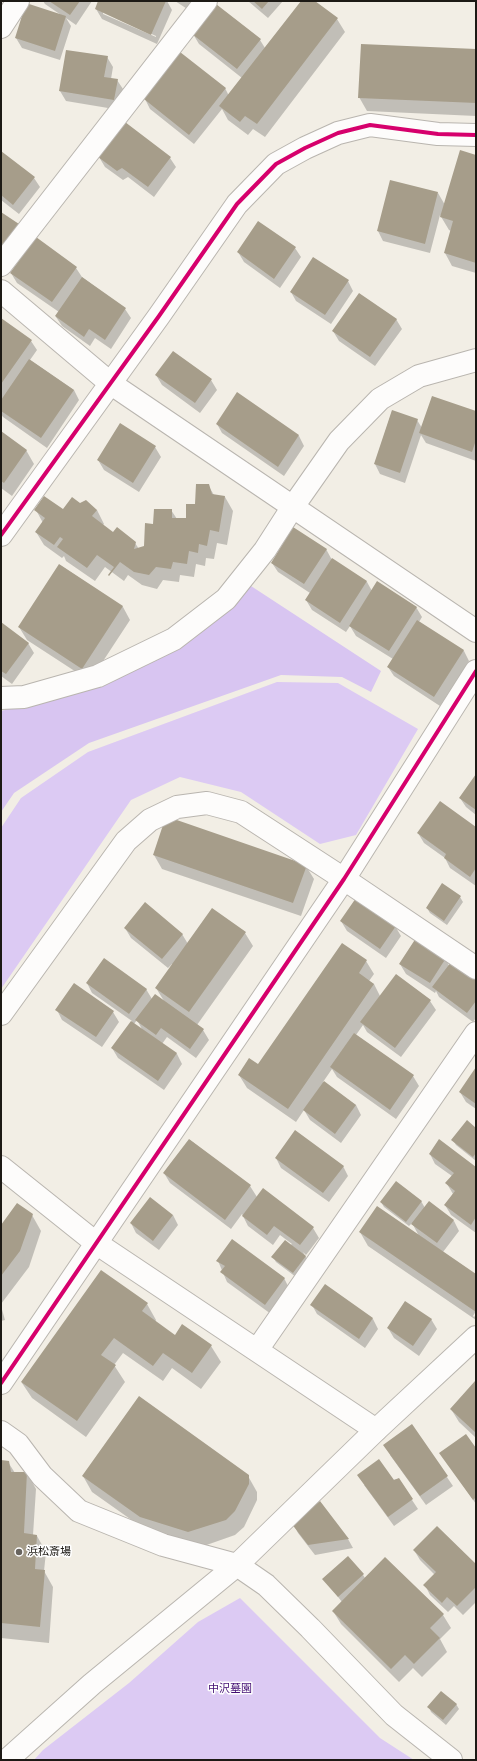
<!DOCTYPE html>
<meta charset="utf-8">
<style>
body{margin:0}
#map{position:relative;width:477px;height:1761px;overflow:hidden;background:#f2eee5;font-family:"Asap Condensed",sans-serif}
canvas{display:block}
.frame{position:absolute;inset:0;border:2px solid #1d1a15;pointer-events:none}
</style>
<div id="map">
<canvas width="477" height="1761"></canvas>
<div class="frame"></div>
</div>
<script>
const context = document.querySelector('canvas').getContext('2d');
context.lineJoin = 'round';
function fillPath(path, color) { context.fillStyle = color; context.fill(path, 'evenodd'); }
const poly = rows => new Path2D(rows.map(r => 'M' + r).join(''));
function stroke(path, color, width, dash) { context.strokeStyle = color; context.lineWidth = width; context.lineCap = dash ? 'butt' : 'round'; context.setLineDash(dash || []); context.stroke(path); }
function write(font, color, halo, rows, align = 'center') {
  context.font = font + ' "Asap Condensed","Noto Sans JP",sans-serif'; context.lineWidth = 3; context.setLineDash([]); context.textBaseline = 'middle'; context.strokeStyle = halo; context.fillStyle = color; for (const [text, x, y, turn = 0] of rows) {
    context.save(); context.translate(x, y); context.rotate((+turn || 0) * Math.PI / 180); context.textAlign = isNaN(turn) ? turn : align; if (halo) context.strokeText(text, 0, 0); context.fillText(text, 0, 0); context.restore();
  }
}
const green = poly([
 [277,682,338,683,418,729,356,835,320,844,241,792,180,777,131,800,1,989,1,828,21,798,88,752],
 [240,1598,380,1738,414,1760,34,1760,43,1750,129,1683,198,1622]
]);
const forest = poly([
 [251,586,381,671,371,692,342,677,281,675,89,743,14,793,1,812,1,711,112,682,207,626]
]);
const shadow = poly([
 [43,1,92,1,76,25,66,18,71,26,60,60,22,48,16,38,61,15,45,4],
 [100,1,167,1,172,10,157,44,102,19,96,9],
 [103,12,156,36,156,37,103,14],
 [175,1,203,1,195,14],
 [248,1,283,1,268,18],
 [302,1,314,1,337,19,345,32,265,137,253,129,248,135,228,120,222,109,194,144,150,109,145,99,225,88,229,96,242,78,199,44,193,34,260,40,265,48],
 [476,50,476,116,367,111,359,97],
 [107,57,113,67,111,79,117,80,123,89,120,110,66,101,60,91],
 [1,152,34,178,40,187,19,214,1,200],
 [476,156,476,273,452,266,445,253,451,231,449,230,440,215,430,253,383,241,378,231,438,193,445,205],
 [99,157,170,158,176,167,154,197,128,177,123,180,105,167],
 [295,248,301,257,280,288,244,262,238,252],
 [76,268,82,277,125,309,131,318,111,349,95,338,90,346,62,326,56,317,59,312,17,283,11,273],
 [348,281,353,291,331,324,296,301,291,292],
 [1,319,31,341,37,350,30,360,74,390,79,400,47,448,3,417,1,414],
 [396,319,402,329,375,366,339,341,333,331],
 [173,352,211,380,217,390,200,413,162,385,156,375],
 [237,394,299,436,304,446,284,476,222,433,217,424],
 [392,411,417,420,422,428,476,412,476,461,426,443,421,435,405,483,380,474,375,464],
 [1,433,26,450,34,464,12,496,1,488],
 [155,447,161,457,139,492,104,470,98,460],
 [208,485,214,495,225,497,233,511,227,545,217,543,214,559,206,558,205,566,196,564,194,577,180,575,179,582,163,580,157,589,142,585,128,575,124,581,105,567,95,581,66,561,64,556,62,558,44,545,36,532,43,523,36,510,63,510,80,505,97,510,104,524,103,525,113,533,135,543,139,549,145,547,154,525,171,510,177,519,187,519],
 [326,549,332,560,367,582,372,591,416,607,422,617,419,622,464,651,469,661,440,706,394,676,388,667,393,659,356,636,350,626,346,632,312,610,306,600,310,593,278,572,272,563],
 [60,565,123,607,130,620,90,681,27,640,19,627],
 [1,624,28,643,34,653,12,684,1,676],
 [476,775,476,815,466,807,460,798],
 [476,828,476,886,450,868,445,858,424,843,418,833],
 [154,855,306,866,314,879,301,916,162,869],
 [460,897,463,902,447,925,430,913,427,908],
 [341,921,395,926,401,936,386,958,347,931],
 [125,928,182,934,188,944,245,933,253,946,197,1025,203,1030,209,1040,196,1058,167,1037,162,1044,177,1054,182,1064,164,1090,118,1058,112,1048,132,1021,92,993,87,983,146,989,152,999,164,1001,156,988,173,965,172,964,168,968,131,938],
 [137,1020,143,1031,134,1024],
 [446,959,449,966,476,981,476,1018,473,1022,439,997,436,991,435,993,406,974,400,964],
 [366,961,374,974,369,981,374,984,380,996,430,1001,436,1010,401,1057,367,1032,363,1025,356,1035,413,1076,419,1086,396,1119,337,1077,332,1069,323,1082,356,1105,361,1115,341,1143,310,1120,304,1110,296,1122,247,1088,239,1075,259,1065],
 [57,1010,113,1012,119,1022,102,1047,62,1020],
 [476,1069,476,1109,466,1102,460,1092],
 [476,1129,476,1161,456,1145,453,1140],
 [190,1140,250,1186,257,1197,263,1189,313,1228,319,1238,306,1255,303,1252,308,1261,296,1277,276,1262,273,1257,292,1244,280,1235,273,1245,248,1226,242,1214,231,1229,170,1183,164,1173],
 [430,1154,476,1168,476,1233,451,1215,445,1205,453,1194,447,1184,452,1176,435,1164],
 [276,1158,343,1166,348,1176,329,1202,281,1168],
 [421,1201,425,1208,429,1202,454,1221,459,1231,443,1252,476,1275,476,1311,473,1316,474,1317,476,1315,476,1320,368,1246,360,1232,419,1236,412,1223,409,1226,384,1207,381,1202],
 [32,1215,41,1231,29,1267,1,1304,1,1227],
 [173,1215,178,1225,159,1250,136,1233,131,1223],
 [218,1261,284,1278,289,1288,271,1314,227,1282],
 [325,1285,373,1319,378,1329,365,1348,317,1314,312,1305],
 [147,1304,156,1320,155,1322,175,1336,211,1346,221,1362,201,1389,172,1368,163,1381,123,1353,114,1365,125,1382,86,1437,32,1398,22,1383],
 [1,1306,5,1320,1,1321],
 [431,1319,437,1329,419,1356,394,1338,388,1328],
 [476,1384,476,1438,459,1422,451,1409],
 [412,1426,453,1486,426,1505,390,1455],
 [476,1449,476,1504,441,1454],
 [1,1461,8,1462,15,1473,27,1473,36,1489,33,1535,37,1536,46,1552,44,1571,53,1587,49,1643,1,1638],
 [83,1476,248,1476,257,1492,257,1500,244,1527,235,1535,198,1548,150,1533,92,1492],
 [398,1479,418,1509,394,1526,364,1485],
 [320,1502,348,1539,353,1548,315,1555,298,1533,293,1523],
 [414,1550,476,1566,476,1602,463,1615,454,1606,448,1612,430,1595,425,1585,435,1575,420,1560],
 [385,1558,443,1615,451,1628,440,1639,447,1652,422,1677,413,1668,399,1682,341,1624,333,1611,342,1602,324,1579,363,1575,365,1578],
 [456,1704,459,1709,446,1725,431,1712,429,1707]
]);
const building = poly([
 [49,1,80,1,70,15],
 [98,1,166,1,151,35,95,9],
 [253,1,269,1,262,9],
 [301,1,315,1,338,18,257,124,245,116,240,122,219,106],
 [26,3,66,16,55,51,15,38],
 [216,4,261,39,237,69,192,34],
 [361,44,476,49,476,103,358,98],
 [66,50,108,56,104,77,118,79,114,100,59,91],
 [180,52,226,88,189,135,144,99],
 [125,122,171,157,148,187,122,168,117,171,98,157],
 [460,150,476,155,476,263,444,253,453,221,440,217],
 [1,151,35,177,13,205,1,195],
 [390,180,438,192,425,244,377,231],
 [1,212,19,224,1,250],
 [258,221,296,247,274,279,237,252],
 [36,237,77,267,52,302,10,273],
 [313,257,349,280,325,315,290,292],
 [82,277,126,308,105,340,89,329,84,337,55,316],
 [359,293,397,319,370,357,332,331],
 [1,318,32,340,1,384],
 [173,351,212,379,195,403,155,375],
 [29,359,74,390,41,438,1,411,1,400],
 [237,392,299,435,278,467,216,424],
 [432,396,476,411,476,440,472,452,419,433],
 [392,410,418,419,400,473,374,464],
 [120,423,156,446,133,483,97,460],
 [1,431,27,450,4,483,1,481],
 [196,484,209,484,212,494,225,496,219,532,210,530,207,546,199,544,198,553,189,551,187,564,173,562,171,569,156,567,149,575,134,572,120,562,109,576,108,575,114,567,97,555,87,568,57,547,63,539,60,537,54,545,35,532,45,518,34,510,44,496,63,509,72,497,80,503,86,500,97,510,92,516,113,532,117,527,136,542,134,549,144,546,145,523,153,524,154,509,172,509,172,518,186,518,186,504,195,504],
 [293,527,327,549,304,584,271,563],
 [332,558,367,581,340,623,305,600],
 [59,564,123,606,82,669,18,627],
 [377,581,417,607,389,651,349,626],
 [417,620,464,650,434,697,387,667],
 [1,622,29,643,6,674,1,671],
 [476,774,476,810,459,798],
 [440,801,476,827,476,868,470,877,444,858,446,854,417,833],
 [171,818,307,865,293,903,153,855,163,825],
 [442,883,461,896,444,921,426,908],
 [356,898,396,926,380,949,340,921],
 [145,902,183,934,162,959,124,928],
 [212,908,246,932,189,1012,155,988],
 [416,938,446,958,430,983,399,964],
 [342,943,367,960,359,973,374,984,288,1109,238,1075,249,1058,258,1064],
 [104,958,147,989,129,1014,86,983],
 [451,962,476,980,476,1001,467,1013,432,987],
 [396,974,431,1000,395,1048,360,1022],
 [74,983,114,1011,96,1037,55,1010],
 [155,994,204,1029,190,1049,161,1028,156,1035,135,1020],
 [131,1021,177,1053,158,1081,111,1048],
 [354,1033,414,1075,390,1110,330,1067],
 [476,1067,476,1104,459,1092],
 [324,1081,356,1105,335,1134,303,1110],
 [467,1120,476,1128,476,1153,473,1157,451,1140],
 [295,1130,344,1166,323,1193,275,1158],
 [189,1139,251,1185,225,1220,163,1173],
 [439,1139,476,1167,476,1217,471,1225,444,1205,455,1191,445,1183,454,1173,429,1154],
 [396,1181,422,1201,406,1222,380,1202],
 [263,1188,314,1227,300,1245,274,1226,267,1235,242,1216],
 [150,1197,173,1215,153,1241,130,1223],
 [429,1201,454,1220,437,1243,411,1224],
 [17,1203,33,1214,20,1251,1,1276,1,1225],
 [377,1206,476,1274,476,1312,359,1232],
 [232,1239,285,1278,265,1305,220,1272,225,1266,216,1261],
 [285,1240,306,1256,293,1273,271,1257],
 [101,1270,148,1303,142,1311,175,1335,182,1324,212,1345,192,1373,163,1353,153,1366,114,1338,101,1355,116,1365,77,1421,21,1382],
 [325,1284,373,1318,359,1339,310,1305],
 [405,1301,432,1319,413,1346,387,1328],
 [475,1381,476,1382,476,1433,450,1409],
 [139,1396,249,1475,249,1484,235,1511,226,1520,188,1532,140,1517,82,1476],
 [412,1424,448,1476,420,1496,383,1445],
 [466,1434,476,1448,476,1497,473,1500,439,1453],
 [379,1459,394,1480,399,1478,413,1499,388,1517,357,1475],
 [1,1460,9,1461,11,1472,27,1472,24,1533,37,1535,35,1569,45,1570,40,1627,1,1623],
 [320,1501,349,1539,308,1545,291,1523],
 [437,1526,476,1564,476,1587,457,1606,447,1597,442,1603,423,1585,436,1572,413,1550],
 [348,1556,364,1574,338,1597,322,1579],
 [385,1557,444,1614,430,1628,440,1638,414,1664,405,1655,391,1669,332,1611],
 [441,1691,457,1704,443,1720,427,1707]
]);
const street = poly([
 [1,27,18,1],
 [1,265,206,1],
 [1,291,110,383,476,631],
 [1,535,159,316,237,204,276,164,305,148,338,133,370,125,438,134,476,135],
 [1,698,24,697,98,676,174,639,226,599,265,550,292,508,339,441,380,399,419,376,476,360],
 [1,1014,126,841,150,820,177,807,207,803,241,812,344,879,476,968],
 [1,1167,96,1243,376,1430],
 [257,1350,476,1033],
 [1,1383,344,879,476,671],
 [1,1432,18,1444,42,1476,79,1511,163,1545,237,1565]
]);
const secondary = poly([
 [237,1565,266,1585,310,1628,394,1715,451,1760],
 [7,1760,92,1684,237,1565,376,1430,476,1337]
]);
const cycleway = poly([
 [1,535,159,316,237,204,276,164,305,148,338,133,370,125,438,134,476,135],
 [1,1383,344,879,476,671]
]);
const markers = [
 [19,1552,4,"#68645e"]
];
const poiNames = [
 ["浜松斎場",27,1552]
];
const parkNames = [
 ["中沢墓園",230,1689]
];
fillPath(green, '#dccaf3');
fillPath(forest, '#d8c5f1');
fillPath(shadow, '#0003');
fillPath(building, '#a69d8a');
stroke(street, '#b9b5af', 24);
stroke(secondary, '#b9b5af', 24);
stroke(street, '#fdfcfb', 22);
stroke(secondary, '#fdfcfb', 22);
stroke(cycleway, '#d6006c', 4);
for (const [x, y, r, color] of markers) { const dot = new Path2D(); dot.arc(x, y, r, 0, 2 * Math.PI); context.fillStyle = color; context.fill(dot); stroke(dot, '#fff', 1.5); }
write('11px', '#1d1a15', '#fff', poiNames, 'left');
write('11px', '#420e73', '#fff', parkNames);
</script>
